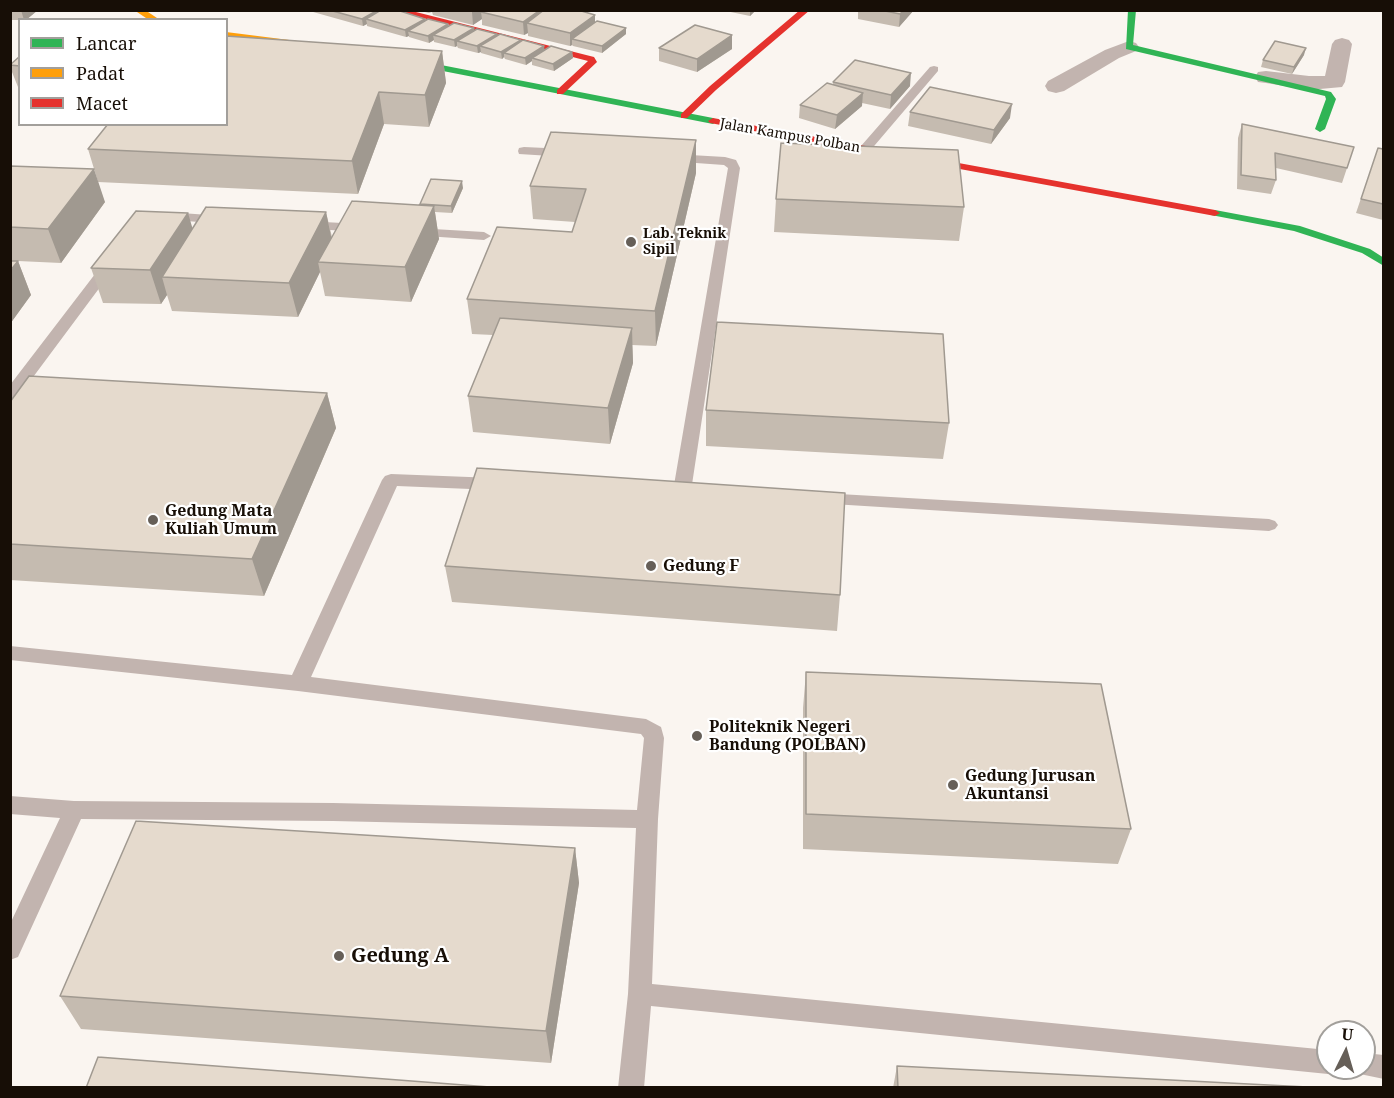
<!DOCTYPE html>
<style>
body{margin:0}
#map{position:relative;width:1394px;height:1098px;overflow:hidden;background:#faf5f0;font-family:"Noto Serif",serif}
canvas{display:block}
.frame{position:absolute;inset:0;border:12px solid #170e06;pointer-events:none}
.legend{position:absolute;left:18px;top:18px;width:210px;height:108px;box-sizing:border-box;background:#fff;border:2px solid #a29f9b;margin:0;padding:8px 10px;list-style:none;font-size:18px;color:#170e06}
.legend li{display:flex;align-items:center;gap:12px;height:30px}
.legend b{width:30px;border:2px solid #a29f9b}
.north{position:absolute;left:1316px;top:1020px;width:60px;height:60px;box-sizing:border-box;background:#fff;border:2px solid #a29f9b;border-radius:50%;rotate:5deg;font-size:16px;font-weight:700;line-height:24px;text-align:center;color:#170e06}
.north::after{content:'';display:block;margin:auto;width:21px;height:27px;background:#665f58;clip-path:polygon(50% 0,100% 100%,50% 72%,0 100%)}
</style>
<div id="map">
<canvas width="1394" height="1098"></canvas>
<div class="frame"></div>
<ul class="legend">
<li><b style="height:8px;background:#30b455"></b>Lancar</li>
<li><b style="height:8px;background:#ff9f0a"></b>Padat</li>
<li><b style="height:8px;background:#e5322d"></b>Macet</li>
</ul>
<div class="north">U</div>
</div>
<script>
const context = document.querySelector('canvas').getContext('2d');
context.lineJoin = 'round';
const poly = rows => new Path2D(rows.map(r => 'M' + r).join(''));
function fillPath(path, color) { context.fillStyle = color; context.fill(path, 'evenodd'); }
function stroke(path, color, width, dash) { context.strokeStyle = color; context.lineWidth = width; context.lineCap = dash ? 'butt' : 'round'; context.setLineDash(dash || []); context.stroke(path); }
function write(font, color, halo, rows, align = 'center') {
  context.font = font + ' "Noto Serif",serif'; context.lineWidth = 4.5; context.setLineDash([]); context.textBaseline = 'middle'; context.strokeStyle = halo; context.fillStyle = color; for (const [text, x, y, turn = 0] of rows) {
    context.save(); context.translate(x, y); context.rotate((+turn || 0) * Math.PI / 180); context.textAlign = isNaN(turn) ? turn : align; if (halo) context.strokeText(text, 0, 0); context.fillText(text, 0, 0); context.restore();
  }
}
const lane = poly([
 [934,66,938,67,938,71,869,152,861,152,859,149,861,146,930,67,934,66],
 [524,147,567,149,573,153,567,157,519,154,518,151,519,148,524,147],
 [673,154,725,157,736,160,740,168,691,491,688,495,682,497,676,495,673,491,728,168,724,165,668,161,667,158,673,154],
 [167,212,223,216,230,220,223,224,162,219,160,216,162,213,167,212],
 [305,221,361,224,368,228,361,232,300,228,298,225,305,221],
 [416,228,484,232,491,236,484,240,411,235,409,232,416,228],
 [110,260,115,261,117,264,115,267,16,400,10,402,10,385,105,261,110,260],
 [391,474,495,478,501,480,504,484,501,488,495,490,397,486,311,677,646,719,661,727,664,738,658,819,652,984,1328,1050,1328,1068,1338,1068,1337,1070,1328,1074,651,1006,644,1088,618,1088,628,994,636,828,333,821,81,819,18,957,10,960,10,924,60,818,10,814,10,796,74,801,333,803,637,810,644,738,641,734,298,691,10,660,10,646,292,675,382,480,385,476,391,474],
 [822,493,1269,519,1275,521,1278,525,1275,529,1269,531,816,503,813,499,816,495,822,493],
 [1364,1053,1384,1055,1384,1079,1355,1073,1353,1068,1364,1068,1364,1053]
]);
const street = poly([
 [1342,38,1349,40,1352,44,1345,82,1342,87,1309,90,1266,83,1258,82,1255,77,1258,72,1266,71,1309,76,1325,76,1332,44,1335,40,1342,38],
 [1129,41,1136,43,1139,47,1136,51,1119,58,1064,91,1056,93,1048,91,1045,86,1048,81,1105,50,1129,41]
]);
const fast = poly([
 [1128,10,1136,10,1133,45,1331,92,1336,99,1325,129,1320,132,1315,129,1326,99,1325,96,1126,49,1128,10],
 [400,57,713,118,718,121,713,124,397,62,397,58,400,57],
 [1215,210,1300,226,1370,249,1384,258,1384,266,1362,253,1294,231,1211,215,1210,213,1215,210]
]);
const slow = poly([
 [134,10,145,10,160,20,149,20,134,10],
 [226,32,305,42,309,45,305,48,226,37,226,32]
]);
const jam = poly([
 [392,10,408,10,594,57,597,62,563,94,557,94,557,90,588,61,392,10],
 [800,10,810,10,716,90,687,118,681,118,681,114,710,86,800,10],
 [713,118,1215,210,1220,213,1215,216,710,123,708,121,713,118]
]);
const wall = poly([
 [10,10,38,10,26,20,10,20],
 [306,10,397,10,426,20,448,24,449,26,474,28,474,30,497,34,497,36,521,40,521,42,545,50,572,52,573,58,554,71,532,65,532,61,526,65,505,59,504,57,502,59,481,53,481,52,478,53,458,48,457,46,455,47,434,42,434,40,429,43,409,37,409,36,406,37,367,26,367,24,363,26],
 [417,10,578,10,595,22,626,28,626,34,602,53,573,46,572,45,570,46,528,36,528,33,524,35,482,25,482,19,473,25,433,15,432,12,429,13],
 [721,10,756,10,750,16],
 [858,10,914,10,899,27,858,19],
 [732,35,732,49,697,72,659,61,659,48],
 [442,51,446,83,429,127,384,124,358,194,98,182,88,149],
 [1304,55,1292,74,1261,67,1263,60],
 [20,56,20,92,10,67,10,65],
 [833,82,910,86,890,109,862,103,862,106,835,129,799,118,800,105,833,84],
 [910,112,1010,118,991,144,908,126],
 [1242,124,1347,168,1342,183,1276,168,1276,180,1271,194,1237,189,1238,138],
 [1378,148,1383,149,1383,220,1356,213],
 [10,166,105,202,61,263,18,261,31,295,10,324],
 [696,173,656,346,632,345,633,363,610,444,473,432,468,396,493,335,472,334,467,299,572,232,575,222,533,219,530,186],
 [463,188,452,213,435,212,439,239,411,302,325,296,320,272,298,317,172,311,167,295,161,304,103,303,91,268,192,228,326,212,332,237],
 [776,199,964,207,959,241,774,232],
 [327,393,336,428,264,596,10,580,10,402],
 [706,410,949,423,943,459,706,446],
 [445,566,840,595,837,631,452,602],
 [806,672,1131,829,1118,864,803,849,803,708],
 [575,848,579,883,551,1063,81,1029,60,996],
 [897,1066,1327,1088,893,1088]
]);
const shadedWall = poly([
 [21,10,38,10,26,20,24,20],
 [378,10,383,10,366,19,367,24,363,26,362,19],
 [474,10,495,10,481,12,482,19,473,25,472,12],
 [540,10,550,10,527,23,528,33,524,35,523,22],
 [750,10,756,10,750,16],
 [904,10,914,10,899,27,900,14],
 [595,15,595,28,572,39,572,45,570,46,570,33],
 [425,19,426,25,408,31,409,36,406,37,405,30],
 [448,24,449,31,433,35,434,40,429,43,428,36],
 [474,28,475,35,457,41,457,46,455,47,454,40],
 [626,28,626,34,602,53,602,46],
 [497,34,498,41,480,46,481,52,478,53,477,46],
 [732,35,732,49,697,72,697,59],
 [521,40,521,47,504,53,504,57,502,59,501,52],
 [544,46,545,53,532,58,532,61,526,65,525,58],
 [1306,48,1304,55,1292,74,1294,67],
 [442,51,446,83,429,127,425,95],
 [572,52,573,58,554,71,553,64],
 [911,73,910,86,890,109,891,95],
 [379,92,384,124,358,194,352,161],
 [863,93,862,106,835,129,837,115],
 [1012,104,1010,118,991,144,994,130],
 [696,140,696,173,656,346,655,311],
 [94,169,105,202,61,263,48,229],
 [462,181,463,188,452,213,451,206],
 [434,206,439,239,411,302,405,267],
 [326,212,333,246,318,262,320,272,298,317,289,283],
 [188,213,198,247,162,277,167,295,161,304,150,270],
 [18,261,31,295,10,324,10,271],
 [632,328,633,363,610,444,608,408],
 [327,393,336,428,264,596,252,559],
 [575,848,579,883,551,1063,546,1031]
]);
const building = poly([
 [329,10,378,10,362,19,329,10],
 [381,10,397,10,425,19,405,30,366,19,381,10],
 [484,10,540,10,523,22,481,12,484,10],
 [544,10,578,10,595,15,570,33,527,23,544,10],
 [880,10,904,10,900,14,880,10],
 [428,19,448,24,428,36,408,31,428,19],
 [597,21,626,28,602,46,572,39,597,21],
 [454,23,474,28,454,40,433,35,454,23],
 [695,25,732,35,697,59,659,48,695,25],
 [477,29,497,34,477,46,457,41,477,29],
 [500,34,521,40,501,52,480,46,500,34],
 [226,36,442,51,425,95,379,92,352,161,88,149,108,124,226,124,226,36],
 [523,40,544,46,525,58,504,53,523,40],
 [1275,41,1306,48,1294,67,1263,60,1275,41],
 [551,46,572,52,553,64,532,58,551,46],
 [20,56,20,66,10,65,20,56],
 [855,60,911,73,891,95,833,82,855,60],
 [827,83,863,93,837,115,800,105,827,83],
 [930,87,1012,104,994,130,910,112,930,87],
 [1242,124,1354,147,1347,168,1275,153,1276,180,1241,175,1242,124],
 [551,132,696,140,655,311,467,299,497,227,572,232,586,189,530,186,551,132],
 [781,143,958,150,964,207,776,199,781,143],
 [1378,148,1383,149,1383,204,1361,199,1378,148],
 [10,166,94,169,48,229,10,227,10,166],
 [431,179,462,181,451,206,420,204,431,179],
 [352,201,434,206,405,267,318,262,352,201],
 [206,207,326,212,289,283,162,277,206,207],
 [136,211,188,213,150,270,91,268,136,211],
 [10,261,18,261,10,271,10,261],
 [500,318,632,328,608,408,468,396,500,318],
 [717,322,943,334,949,423,706,410,717,322],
 [29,376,327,393,252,559,10,544,10,402,29,376],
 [477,468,845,493,840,595,445,566,477,468],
 [806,672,1101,684,1131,829,806,814,806,672],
 [136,821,575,848,546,1031,60,996,136,821],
 [98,1057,503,1088,86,1088,98,1057],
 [897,1066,1327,1088,898,1088,897,1066]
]);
const markers = [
 [631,242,6,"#665f58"],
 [153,520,6,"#665f58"],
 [651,566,6,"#665f58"],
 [697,736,6,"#665f58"],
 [953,785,6,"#665f58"],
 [339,956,6,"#665f58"]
];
const farStreetnames = [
 ["Jalan Kampus Polban",790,136,10]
];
const farPoinames = [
 ["Lab. Teknik",643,234],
 ["Sipil",643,250]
];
const poiNames = [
 ["Gedung Mata",165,511],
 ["Kuliah Umum",165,529],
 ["Gedung F",663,566],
 ["Politeknik Negeri",709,727],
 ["Bandung (POLBAN)",709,745],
 ["Gedung Jurusan",965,776],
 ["Akuntansi",965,794]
];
const nearPoinames = [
 ["Gedung A",351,956]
];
fillPath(lane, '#c2b4af');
fillPath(street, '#c2b4af');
fillPath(fast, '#30b455');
fillPath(slow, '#ff9f0a');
fillPath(jam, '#e5322d');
fillPath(wall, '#c5bbb0');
fillPath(shadedWall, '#a09990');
fillPath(building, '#e5dacd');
stroke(building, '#a09990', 1.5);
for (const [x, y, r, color] of markers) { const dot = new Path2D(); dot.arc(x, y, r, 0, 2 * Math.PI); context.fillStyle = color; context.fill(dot); stroke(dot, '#fff', 2); }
write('14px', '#170e06', '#fff', farStreetnames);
write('bold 14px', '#170e06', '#fff', farPoinames, 'left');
write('bold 16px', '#170e06', '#fff', poiNames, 'left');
write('bold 20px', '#170e06', '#fff', nearPoinames, 'left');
</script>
